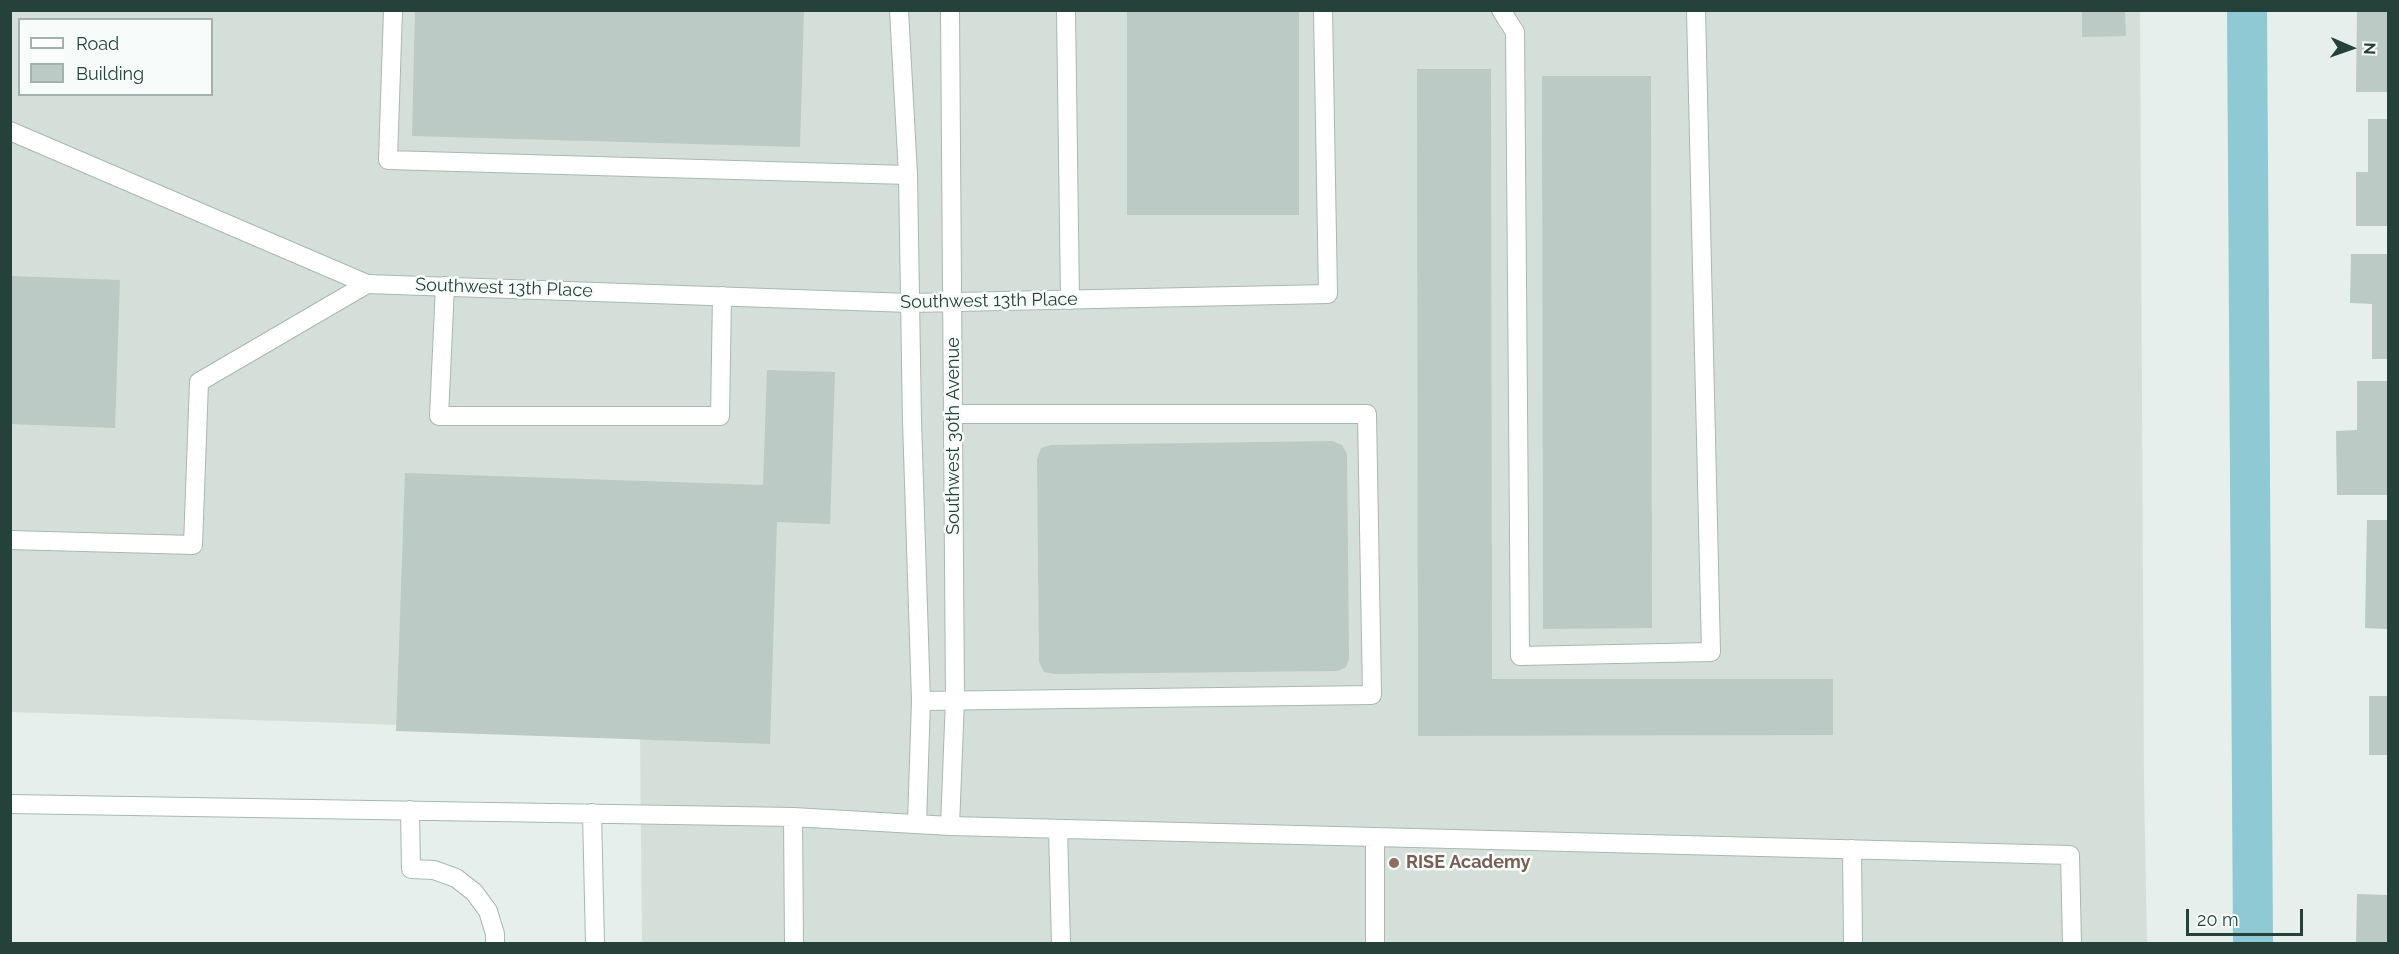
<!DOCTYPE html>
<style>
body{margin:0}
#map{position:relative;width:2399px;height:954px;overflow:hidden;background:#e6efeb;font-family:Raleway,sans-serif}
canvas{display:block}
.frame{position:absolute;inset:0;border:12px solid #24423a;pointer-events:none}
.legend{position:absolute;left:18px;top:18px;width:195px;height:78px;box-sizing:border-box;background:#f7fbf9;border:2px solid #a3b1ad;margin:0;padding:8px 10px;list-style:none;font-size:18px;color:#24423a}
.legend li{display:flex;align-items:center;gap:12px;height:30px}
.legend b{width:30px;border:2px solid #a3b1ad}
.north{position:absolute;left:2321px;top:18px;width:60px;height:60px;-webkit-text-stroke:4px #f7fbf9;paint-order:stroke;rotate:92deg;font-size:16px;font-weight:700;line-height:24px;text-align:center;color:#24423a}
.north::after{content:'';display:block;margin:auto;width:21px;height:27px;background:#24423a;clip-path:polygon(50% 0,100% 100%,50% 72%,0 100%)}
.scale{position:absolute;left:2186px;top:909px;width:117px;height:27px;box-sizing:border-box;border:3px solid #24423a;border-top:0;padding-left:8px;font-size:18px;line-height:21px;white-space:nowrap;color:#24423a;-webkit-text-stroke:4px #f7fbf9;paint-order:stroke}
</style>
<div id="map">
<canvas width="2399" height="954"></canvas>
<div class="frame"></div>
<ul class="legend">
<li><b style="height:8px;background:#fff"></b>Road</li>
<li><b style="height:16px;background:#bbcac4"></b>Building</li>
</ul>
<div class="north">N</div>
<div class="scale">20 m</div>
</div>
<script>
const context = document.querySelector('canvas').getContext('2d');
context.lineJoin = 'round';
function fillPath(path, color) { context.fillStyle = color; context.fill(path, 'evenodd'); }
const poly = rows => new Path2D(rows.map(r => 'M' + r).join(''));
function stroke(path, color, width, dash) { context.strokeStyle = color; context.lineWidth = width; context.lineCap = dash ? 'butt' : 'round'; context.setLineDash(dash || []); context.stroke(path); }
function write(font, color, halo, rows, align = 'center') {
  context.font = font + ' Raleway,sans-serif'; context.lineWidth = 5; context.setLineDash([]); context.textBaseline = 'middle'; context.strokeStyle = halo; context.fillStyle = color; for (const [text, x, y, turn = 0] of rows) {
    context.save(); context.translate(x, y); context.rotate((+turn || 0) * Math.PI / 180); context.textAlign = isNaN(turn) ? turn : align; if (halo) context.strokeText(text, 0, 0); context.fillText(text, 0, 0); context.restore();
  }
}
const built = poly([
 [11,11,2140,11,2144,783,2147,943,642,943,640,733,11,712],
 [20,20,212,20,212,94,20,94]
]);
const canal = poly([
 [2247,10,2253,944]
]);
const building = poly([
 [415,10,804,10,800,147,412,136],
 [1127,10,1299,10,1299,215,1127,215],
 [2082,10,2125,10,2126,36,2082,37],
 [2357,10,2388,10,2388,92,2356,92],
 [1417,69,1491,69,1492,679,1833,679,1833,735,1418,736],
 [1542,76,1651,76,1652,628,1543,629],
 [2368,119,2388,119,2388,226,2356,226,2356,172,2368,172],
 [2351,254,2388,254,2388,359,2372,359,2372,304,2350,303],
 [10,276,120,280,115,428,10,424],
 [767,370,835,372,830,524,777,522,770,744,396,731,405,473,763,485],
 [2357,381,2388,381,2388,495,2337,495,2336,431,2357,430],
 [1332,441,1342,445,1347,454,1349,659,1346,667,1338,671,1055,674,1044,672,1039,662,1037,459,1041,448,1051,445],
 [2367,520,2388,520,2388,629,2365,628],
 [2369,696,2388,696,2388,755,2369,755],
 [2357,894,2388,895,2388,944,2356,944]
]);
const service = poly([
 [393,10,388,160,908,175],
 [1066,10,1070,300],
 [1501,10,1515,32,1520,656,1711,652,1696,10],
 [10,131,367,284],
 [445,286,439,416,720,416,722,296],
 [10,540,193,545,199,382,367,284],
 [921,701,1372,695,1367,414,954,414],
 [10,804,793,817,950,826,2070,855,2072,944],
 [410,810,411,869,434,870,456,878,474,892,488,911,495,934,495,944],
 [592,813,595,944],
 [793,817,794,944],
 [1058,829,1061,944],
 [1375,837,1375,944],
 [1852,849,1853,944]
]);
const minor = poly([
 [899,10,908,175,912,421,921,701,917,823],
 [950,10,955,699,950,826],
 [367,284,910,303,1328,294,1323,10]
]);
const markers = [
 [1394,863,6,"#8d6e63"]
];
const streetNames = [
 ["Southwest 13th Place",504,288,2],
 ["Southwest 13th Place",989,301,-1],
 ["Southwest 30th Avenue",954,436,-90]
];
const educationNames = [
 ["RISE Academy",1406,863]
];
fillPath(built, '#d4dfda');
stroke(canal, '#8ec9d4', 40);
fillPath(building, '#bbcac4');
stroke(service, '#a8b8b2', 20);
stroke(minor, '#a8b8b2', 20);
stroke(service, '#fff', 18);
stroke(minor, '#fff', 18);
for (const [x, y, r, color] of markers) { const dot = new Path2D(); dot.arc(x, y, r, 0, 2 * Math.PI); context.fillStyle = color; context.fill(dot); stroke(dot, '#f7fbf9', 2); }
write('18px', '#24423a', '#f7fbf9', streetNames);
write('bold 18px', '#785e54', '#f7fbf9', educationNames, 'left');
</script>
